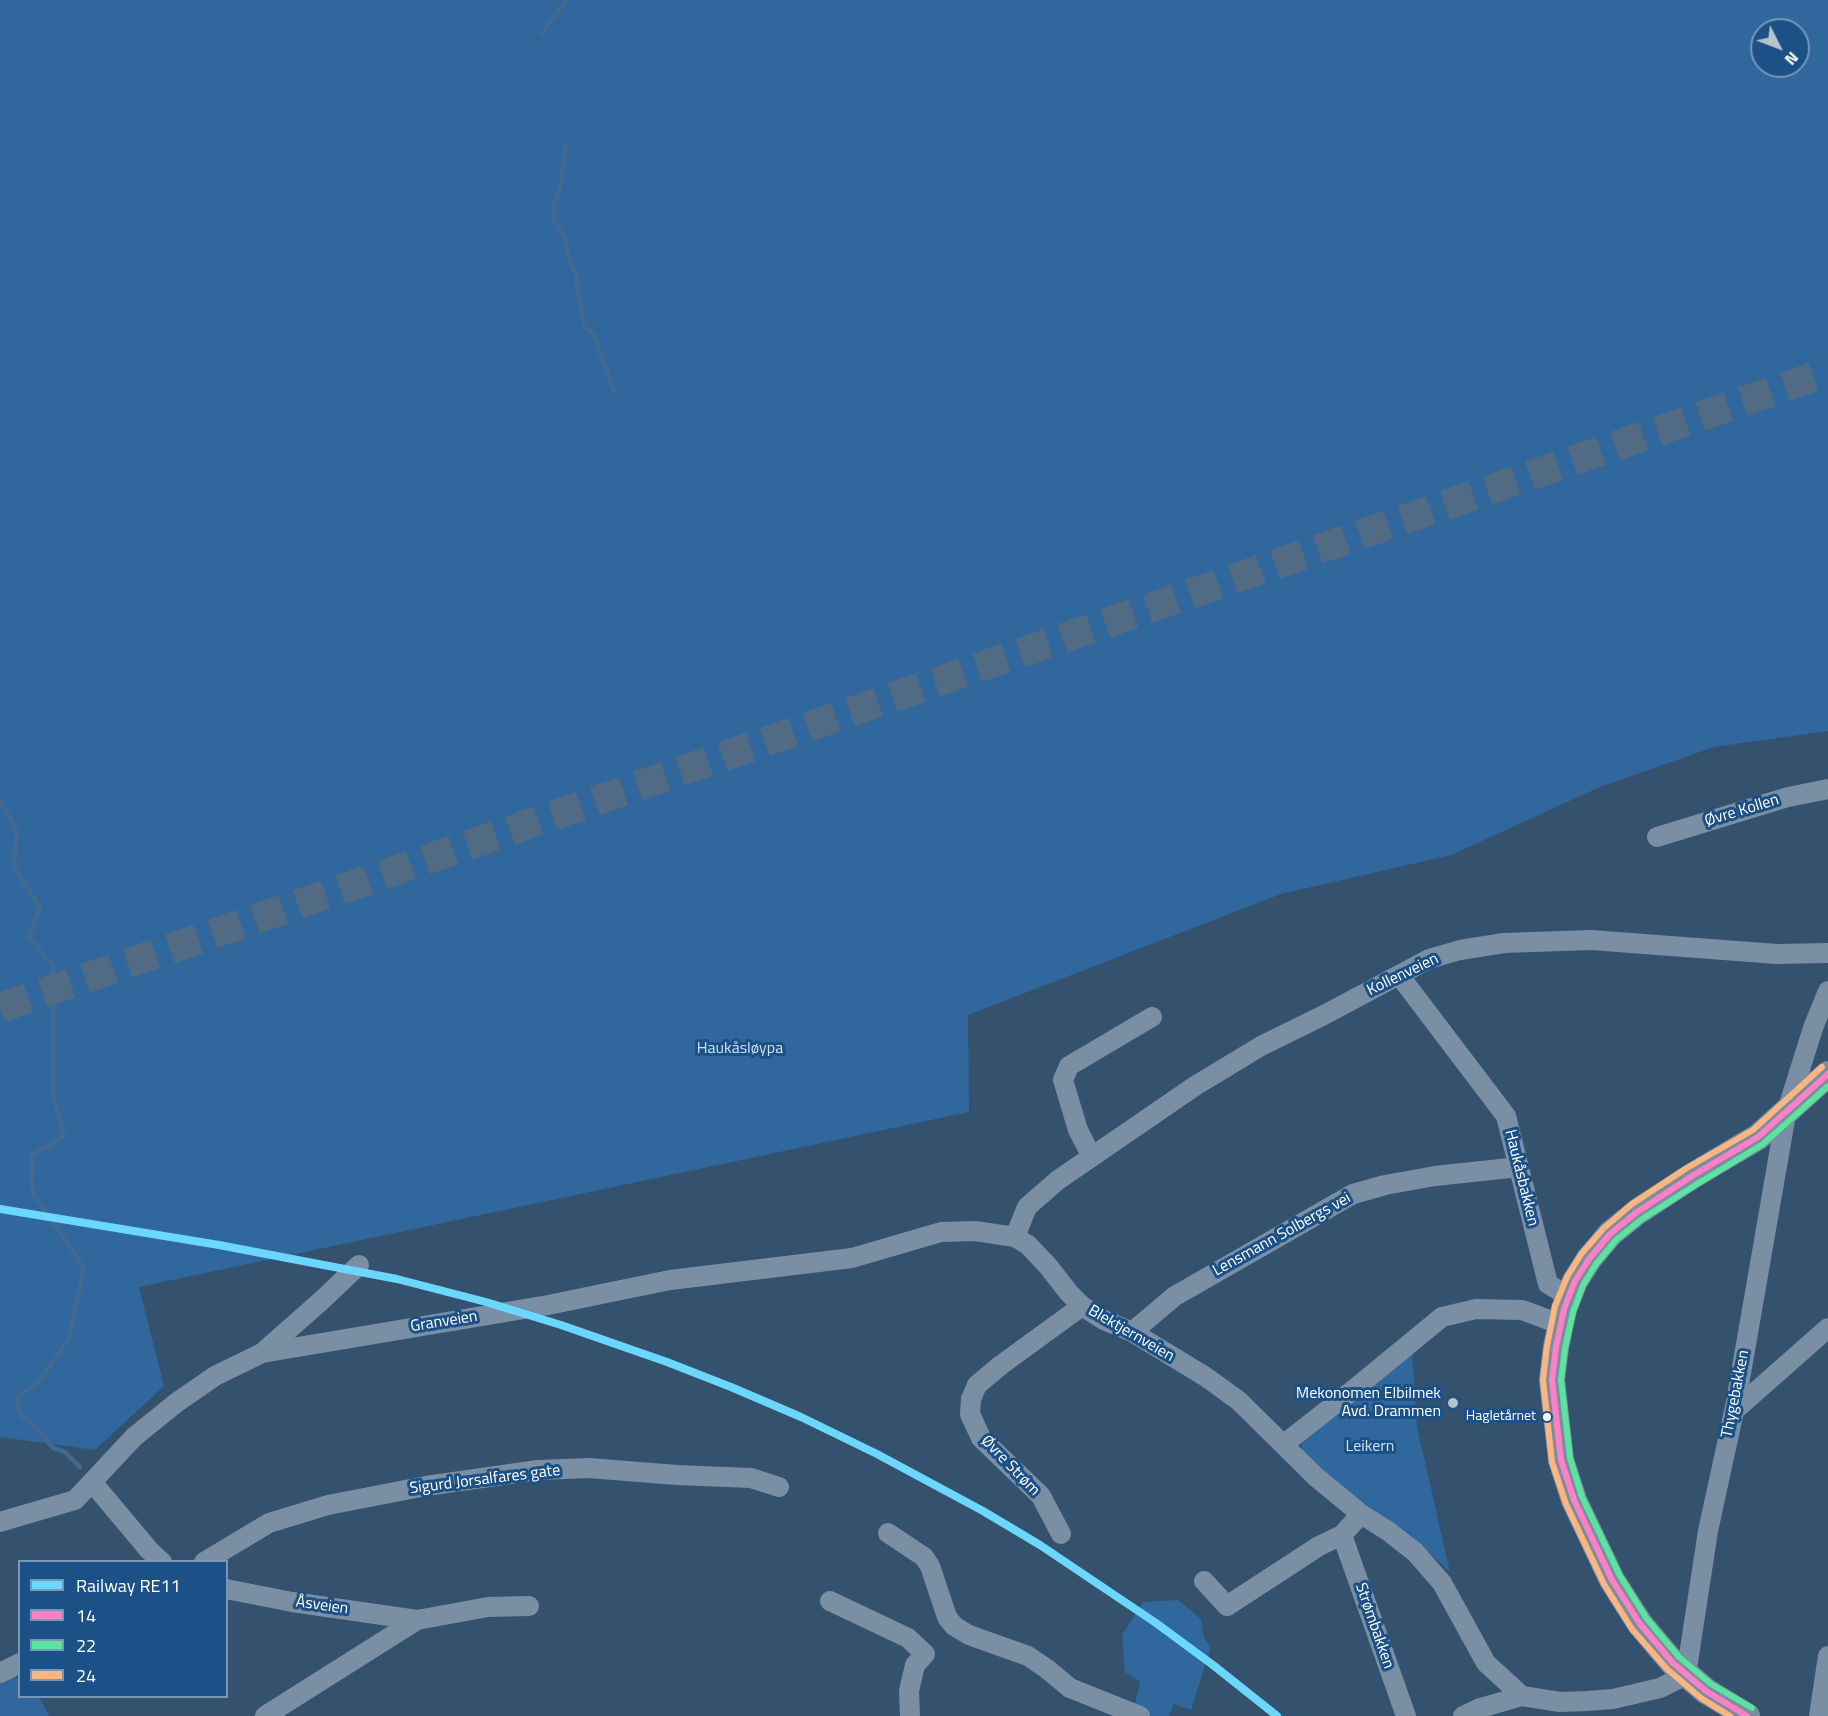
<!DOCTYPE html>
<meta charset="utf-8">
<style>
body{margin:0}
#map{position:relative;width:1828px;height:1716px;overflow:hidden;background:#34516e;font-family:"Titillium Web",sans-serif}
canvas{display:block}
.legend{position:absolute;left:18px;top:1560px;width:210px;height:138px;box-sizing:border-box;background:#1c5187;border:2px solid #7797b7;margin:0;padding:8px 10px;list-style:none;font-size:18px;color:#fff}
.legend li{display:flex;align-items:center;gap:12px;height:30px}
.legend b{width:30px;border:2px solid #7797b7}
.north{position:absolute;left:1750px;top:18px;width:60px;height:60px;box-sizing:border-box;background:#1c5187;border:2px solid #7797b7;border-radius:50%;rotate:132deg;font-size:16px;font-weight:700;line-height:24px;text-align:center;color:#fff}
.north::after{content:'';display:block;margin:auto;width:21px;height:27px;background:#b8c2cc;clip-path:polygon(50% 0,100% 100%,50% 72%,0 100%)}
</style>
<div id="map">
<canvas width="1828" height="1716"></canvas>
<ul class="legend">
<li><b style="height:8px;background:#6bd7fc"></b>Railway RE11</li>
<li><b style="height:8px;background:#ff80c5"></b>14</li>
<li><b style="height:8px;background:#5ae49d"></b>22</li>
<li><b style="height:8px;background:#ffb580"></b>24</li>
</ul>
<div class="north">N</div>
</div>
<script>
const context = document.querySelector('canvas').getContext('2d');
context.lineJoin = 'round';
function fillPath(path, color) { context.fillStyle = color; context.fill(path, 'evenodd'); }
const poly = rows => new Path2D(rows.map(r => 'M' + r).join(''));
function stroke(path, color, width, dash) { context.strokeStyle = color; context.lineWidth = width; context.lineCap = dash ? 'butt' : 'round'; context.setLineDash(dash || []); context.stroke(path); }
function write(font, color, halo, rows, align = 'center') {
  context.font = font + ' "Titillium Web",sans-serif'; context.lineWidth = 6; context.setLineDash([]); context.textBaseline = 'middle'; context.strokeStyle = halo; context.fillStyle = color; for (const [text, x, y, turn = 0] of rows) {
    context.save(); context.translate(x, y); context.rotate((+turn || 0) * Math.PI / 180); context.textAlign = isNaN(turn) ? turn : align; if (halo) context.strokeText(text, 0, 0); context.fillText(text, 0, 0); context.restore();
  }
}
const green = poly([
 [0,0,1828,0,1828,731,1714,747,1600,787,1451,855,1281,894,968,1015,969,1112,139,1287,164,1386,95,1450,0,1437],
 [1762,30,1798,30,1798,66,1762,66],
 [1412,1351,1417,1427,1450,1572,1407,1532,1322,1475,1302,1452,1302,1436],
 [1178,1600,1201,1619,1204,1638,1211,1647,1191,1710,1174,1704,1169,1716,1140,1716,1133,1713,1140,1682,1125,1672,1122,1635,1143,1602],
 [8,1669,19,1680,20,1696,38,1697,41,1700,49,1716,0,1716,0,1673]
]);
const stream = poly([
 [541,35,566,0],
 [566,144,560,191,554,203,553,218,565,237,568,256,575,272,584,326,593,333,614,391],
 [0,800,16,830,14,867,40,908,29,937,53,966,53,1095,64,1136,31,1156,33,1194,84,1267,69,1338,40,1380,16,1399,20,1414,37,1429,53,1448,65,1452,80,1467]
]);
const highwayTunnel = poly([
 [0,1008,1828,372]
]);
const minor = poly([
 [1657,837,1788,797,1828,789],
 [1399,975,1506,1116,1548,1284,1558,1290,1569,1294],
 [1092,1157,1078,1130,1063,1080,1069,1066,1152,1017],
 [1015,1237,1027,1207,1058,1180,1195,1086,1261,1046,1324,1015,1429,959,1460,950,1504,943,1591,940,1777,954,1828,953],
 [1132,1332,1175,1296,1353,1194,1385,1185,1435,1176,1519,1167],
 [262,1353,321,1301,359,1265],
 [1735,1410,1828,1328],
 [1284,1444,1358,1386,1442,1317,1476,1309,1522,1310,1560,1324],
 [1361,1514,1342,1535,1406,1716],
 [0,1522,75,1500,92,1482],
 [888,1533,924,1557,930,1566,947,1617,954,1626,969,1635,1028,1656,1047,1669,1070,1688,1140,1716],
 [1061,1534,1041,1496,981,1438,970,1414,971,1399,977,1385,1001,1365,1082,1306],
 [162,1562,149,1550,92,1482,134,1437,176,1403,215,1376,262,1353,548,1305,670,1280,852,1258,941,1232,975,1231,1015,1237,1028,1245,1048,1266,1069,1293,1082,1306,1104,1320,1132,1332,1206,1377,1239,1401,1316,1477,1361,1514,1388,1531,1415,1552,1442,1583,1486,1663,1522,1696,1560,1702,1587,1701,1613,1699,1660,1688,1686,1675,1708,1531,1736,1402,1786,1114,1813,1028,1828,991],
 [204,1562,269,1523,328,1505,426,1486,538,1470,589,1468,677,1475,751,1478,779,1487],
 [1204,1581,1227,1606,1319,1546,1342,1535],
 [226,1589,292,1602,417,1620],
 [830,1601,908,1638,925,1654,915,1665,909,1691,910,1716],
 [0,1673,20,1663],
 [265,1716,417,1620,488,1607,529,1606],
 [1463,1716,1480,1708,1522,1696],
 [1819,1716,1828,1656]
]);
const major = poly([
 [1747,1716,1706,1691,1673,1663,1640,1624,1612,1580,1574,1500,1561,1460,1552,1380,1556,1347,1564,1309,1575,1281,1589,1259,1610,1234,1637,1212,1692,1176,1758,1137,1828,1074]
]);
const bus1 = poly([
 [1747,1716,1706,1691,1673,1663,1640,1624,1612,1580,1574,1500,1561,1460,1552,1380,1556,1347,1564,1309,1575,1281,1589,1259,1610,1234,1637,1212,1692,1176,1758,1137,1828,1074]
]);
const bus2 = poly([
 [1752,1708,1711,1684,1679,1657,1647,1619,1620,1576,1582,1497,1570,1458,1561,1380,1565,1348,1573,1312,1583,1285,1596,1264,1616,1240,1642,1219,1697,1184,1763,1144,1828,1086]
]);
const bus3 = poly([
 [1730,1716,1701,1698,1667,1669,1632,1629,1604,1584,1566,1504,1552,1462,1543,1380,1547,1346,1555,1306,1567,1277,1582,1253,1604,1228,1632,1204,1687,1168,1753,1130,1822,1067]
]);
const rail1 = poly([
 [0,1209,219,1245,397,1279,486,1302,561,1325,667,1362,731,1387,801,1417,877,1454,983,1511,1040,1545,1156,1623,1213,1665,1277,1716]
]);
const markers = [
 [1453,1403,6,"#b8c2cc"],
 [1547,1417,5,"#fff"]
];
const busNames = [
 ["Hagletårnet",1536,1417]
];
const streetNames = [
 ["Øvre Kollen",1742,811,-17],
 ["Kollenveien",1403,975,-26],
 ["Haukåsbakken",1521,1178,76],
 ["Lensmann Solbergs vei",1282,1235,-29],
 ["Granveien",444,1322,-9],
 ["Blektjernveien",1131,1334,30],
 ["Thygebakken",1736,1394,-79],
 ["Øvre Strøm",1010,1466,46],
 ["Sigurd Jorsalfares gate",485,1480,-7],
 ["Åsveien",322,1606,8],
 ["Strømbakken",1374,1626,71]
];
const parkNames = [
 ["Haukåsløypa",740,1049],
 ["Leikern",1370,1447]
];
const poiNames = [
 ["Mekonomen Elbilmek",1441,1394],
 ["Avd. Drammen",1441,1412]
];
fillPath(green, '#30679d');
stroke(stream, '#43698f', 4.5);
stroke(highwayTunnel, '#526b84', 30, [30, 15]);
stroke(minor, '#7b8fa4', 20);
stroke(major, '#7a8da1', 26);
stroke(bus1, '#ff80c5', 6);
stroke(bus2, '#5ae49d', 6);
stroke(bus3, '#ffb580', 6);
stroke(rail1, '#6bd7fc', 8);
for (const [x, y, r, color] of markers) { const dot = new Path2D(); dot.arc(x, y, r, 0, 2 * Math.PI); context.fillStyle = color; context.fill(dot); stroke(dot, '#1c5187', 2); }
write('14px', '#fff', '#1c5187', busNames, 'right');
write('16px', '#fff', '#1c5187', streetNames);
write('16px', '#c9e1f8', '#1c5187', parkNames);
write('16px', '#fff', '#1c5187', poiNames, 'right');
</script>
